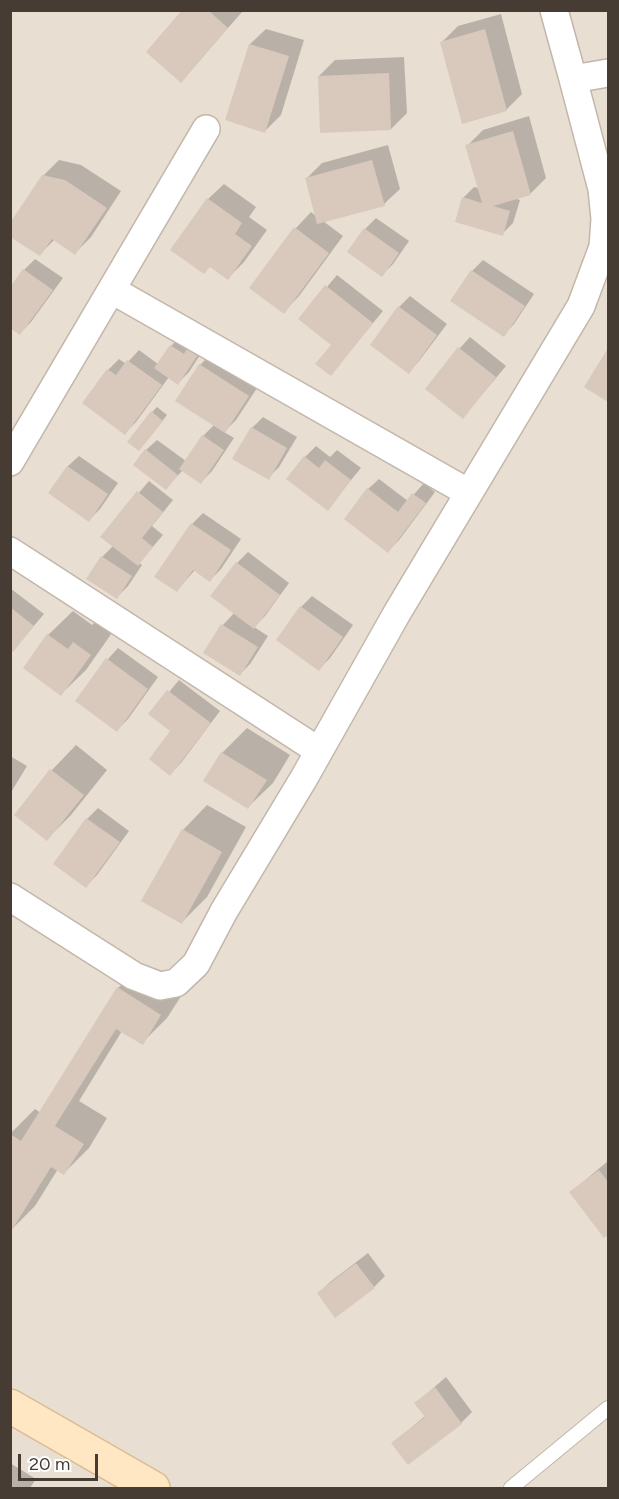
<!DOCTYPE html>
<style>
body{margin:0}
#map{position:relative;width:619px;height:1499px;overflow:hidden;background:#f4ede5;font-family:Figtree,sans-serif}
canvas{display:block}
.frame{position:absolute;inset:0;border:12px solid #473c34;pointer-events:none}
.scale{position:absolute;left:18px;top:1454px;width:80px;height:27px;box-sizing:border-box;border:3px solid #473c34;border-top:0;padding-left:8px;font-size:18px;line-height:21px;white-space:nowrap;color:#473c34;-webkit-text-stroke:4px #fff;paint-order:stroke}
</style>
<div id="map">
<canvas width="619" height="1499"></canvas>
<div class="frame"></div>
<div class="scale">20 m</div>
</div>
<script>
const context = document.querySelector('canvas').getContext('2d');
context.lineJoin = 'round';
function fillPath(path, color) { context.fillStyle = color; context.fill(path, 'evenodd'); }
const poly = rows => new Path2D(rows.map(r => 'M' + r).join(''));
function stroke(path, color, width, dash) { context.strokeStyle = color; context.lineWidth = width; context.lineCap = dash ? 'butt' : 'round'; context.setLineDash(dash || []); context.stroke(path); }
const residential = poly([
 [11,11,608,11,608,1488,11,1488]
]);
const shadow = poly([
 [184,10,243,11,181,81],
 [501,14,522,94,506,110,442,42,458,26],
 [266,29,304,40,281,115,265,131,250,44],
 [404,57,407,113,391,129,319,76,335,60],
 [529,116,546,178,531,193,514,198,520,200,513,223,502,234,463,198,474,187,479,188,467,146,483,130],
 [388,145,400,189,384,204,323,221,343,236,299,296,284,312,251,288,296,228,311,212,316,216,306,179,322,163],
 [59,160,81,165,121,191,91,237,75,253,55,239,40,254,43,176],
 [224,184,256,207,249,217,267,230,244,262,228,278,211,265,208,199],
 [376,218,409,241,393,264,382,275,349,252,365,229],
 [35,259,63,278,31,322,20,333,10,289,24,270],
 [483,260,534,294,514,324,503,335,452,300,472,271],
 [337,275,383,311,331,374,333,345,300,319],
 [410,296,447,324,419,361,409,372,399,307],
 [182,335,209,341,189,372,178,383,169,377,136,422,125,433,108,370,119,359,126,364,139,350,158,364,171,346],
 [470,337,506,366,463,417,460,348],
 [608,351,608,400,586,386],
 [211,354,259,385,236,420,224,432,234,438,212,471,201,482,183,470,166,488,146,450,157,440,186,461,203,436,214,425,177,401,200,365],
 [157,407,167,415,144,444,152,412],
 [263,417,297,437,279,467,268,478,252,428],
 [316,446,330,457,337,450,361,468,327,509,305,457],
 [79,456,118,483,100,509,89,520,50,493,68,466],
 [379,479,408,501,424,483,435,492,399,540,388,551,368,489],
 [149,481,173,500,152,526,163,535,139,563,142,565,128,586,117,597,88,579,102,557,114,545,102,536],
 [203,513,241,539,221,569,210,580,195,570,177,590,192,524],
 [248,552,289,583,265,616,254,627,268,636,250,664,239,675,205,652,223,625,235,612,212,595,237,563],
 [10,588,44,614,13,650,10,647],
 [312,596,353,625,330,658,319,669,301,607],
 [73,611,92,625,99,618,114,630,86,670,61,694,48,635],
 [118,648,158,677,128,719,117,730,108,659],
 [179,680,220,711,181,763,170,774,172,730,151,714],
 [247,728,290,755,273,783,248,807,222,753],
 [76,745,107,770,71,815,47,839,16,815,52,770],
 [10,756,27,766,10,794],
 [207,805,246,827,207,897,182,922,183,830],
 [98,808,129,831,97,875,86,886,87,819],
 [143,964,185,990,167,1018,142,1043,122,1031,79,1101,107,1118,89,1148,64,1173,58,1169,35,1206,11,1230,10,1134,35,1109,41,1113,118,988],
 [608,1161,608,1233,604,1236,571,1192],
 [368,1253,385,1276,374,1287,319,1293,330,1282],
 [446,1377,472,1412,461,1423,408,1463,393,1443,425,1416,416,1403],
 [10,1463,36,1479,30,1488,10,1488]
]);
const building = poly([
 [182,10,208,10,228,28,181,83,146,52],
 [485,29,507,111,462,124,440,42],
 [249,44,289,56,265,133,225,120],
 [389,73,391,130,320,133,318,76],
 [513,131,531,195,493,206,510,211,503,236,455,222,462,197,482,203,465,145],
 [372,160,385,206,317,224,305,178],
 [42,175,65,180,107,208,75,255,52,239,40,256,10,237,10,223],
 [207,198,242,223,235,234,252,246,228,280,210,267,204,274,170,250],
 [294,227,329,253,284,314,249,288],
 [364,228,399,253,382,277,347,252],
 [23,269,53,290,20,335,10,328,10,287],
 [471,270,525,306,504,337,450,301],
 [325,285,373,323,331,376,315,364,331,345,298,319],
 [398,306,437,335,409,374,370,345],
 [170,345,184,354,189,345,199,353,178,385,154,368],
 [458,347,496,377,463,419,425,389],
 [608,348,608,402,584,387],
 [127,360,162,385,125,435,82,403,107,369,116,375],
 [199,364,249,396,225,433,175,401],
 [151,411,163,421,139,451,127,442],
 [251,427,287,448,269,480,232,459],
 [202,435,224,450,201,484,179,469],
 [145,449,178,475,166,490,133,465],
 [304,456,319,468,325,460,351,480,328,511,286,479],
 [67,466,108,494,89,522,48,493],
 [367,488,398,512,412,493,426,503,388,553,344,519],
 [137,491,163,512,142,538,153,547,138,566,100,537],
 [191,523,231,550,210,582,193,570,177,592,154,577],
 [101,556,132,576,117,599,86,579],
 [236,562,280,595,254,629,210,596],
 [300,606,343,637,319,671,276,640],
 [10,607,34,626,13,652,10,649],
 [221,624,258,647,240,676,203,653],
 [47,634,68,649,73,642,91,655,61,696,23,668],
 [106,658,148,689,117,732,75,701],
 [167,690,211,723,170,776,149,759,170,731,148,714],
 [221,752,267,780,248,809,203,781],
 [50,769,84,795,47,841,14,815],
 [86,818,120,842,86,888,53,864],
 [182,829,222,852,182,924,141,901],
 [117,987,161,1015,143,1045,116,1029,55,1126,84,1144,64,1175,51,1167,10,1233,10,1134,21,1141],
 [599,1170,608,1182,608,1235,604,1238,569,1192],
 [356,1263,375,1288,335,1318,317,1293],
 [435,1387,462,1424,408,1465,391,1443,425,1417,414,1403]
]);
const service = poly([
 [511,1488,608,1408]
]);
const minor = poly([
 [554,10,573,79,608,73],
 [112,290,469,493],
 [10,462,206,129],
 [10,551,319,751],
 [10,897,134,976,160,986,176,983,196,964,224,911,304,778,397,613,581,306,603,247,605,219,602,189,573,79]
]);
const secondary = poly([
 [10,1406,153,1488]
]);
fillPath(residential, '#e8ded2');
fillPath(shadow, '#0003');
fillPath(building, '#d9c9bc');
stroke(service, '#c3b6aa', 16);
stroke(minor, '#c3b6aa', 30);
stroke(secondary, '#dbbc93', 36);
stroke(service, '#fff', 14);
stroke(minor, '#fff', 27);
stroke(secondary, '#ffe7c3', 33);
</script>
